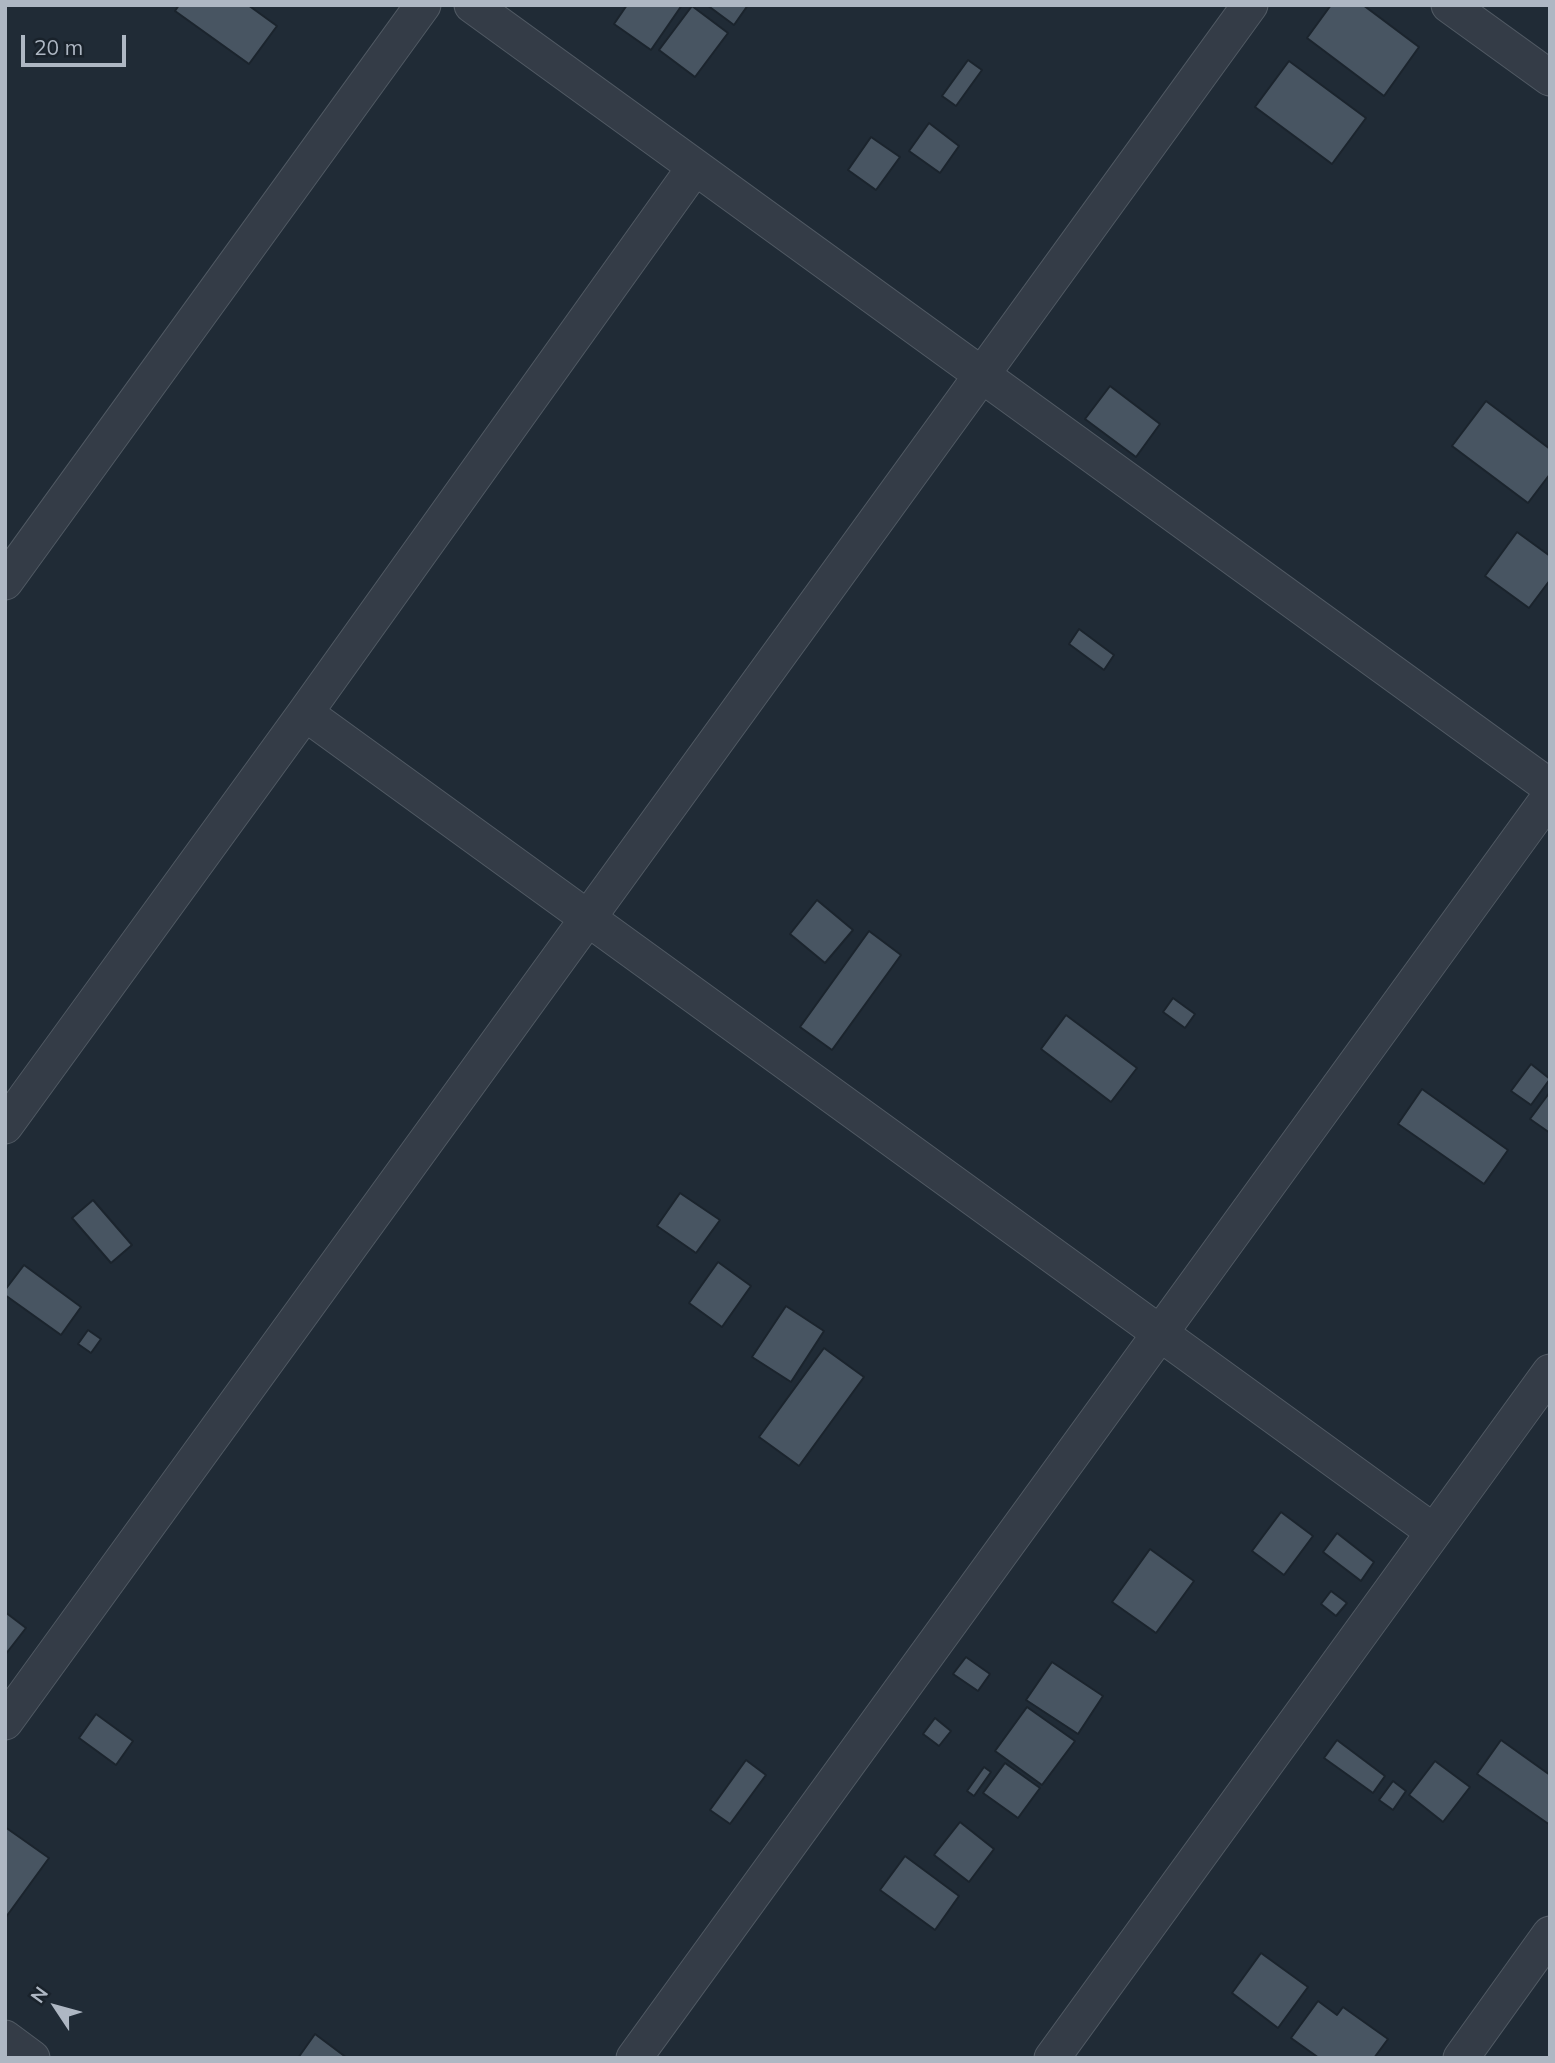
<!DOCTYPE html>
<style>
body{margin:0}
#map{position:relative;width:1555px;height:2063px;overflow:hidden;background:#202b36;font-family:Mulish,sans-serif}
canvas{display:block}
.frame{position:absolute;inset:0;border:7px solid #aeb7c3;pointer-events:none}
.north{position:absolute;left:21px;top:1972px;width:70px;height:70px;-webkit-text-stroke:5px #19222b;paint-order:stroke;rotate:306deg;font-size:19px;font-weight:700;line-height:28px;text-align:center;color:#aeb7c3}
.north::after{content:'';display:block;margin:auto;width:24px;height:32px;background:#aeb7c3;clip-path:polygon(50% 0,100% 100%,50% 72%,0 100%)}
.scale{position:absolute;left:21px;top:35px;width:105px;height:32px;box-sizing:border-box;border:4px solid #aeb7c3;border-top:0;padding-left:9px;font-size:21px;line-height:24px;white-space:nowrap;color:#aeb7c3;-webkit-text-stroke:5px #19222b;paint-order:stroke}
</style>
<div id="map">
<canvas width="1555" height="2063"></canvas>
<div class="frame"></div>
<div class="north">N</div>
<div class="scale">20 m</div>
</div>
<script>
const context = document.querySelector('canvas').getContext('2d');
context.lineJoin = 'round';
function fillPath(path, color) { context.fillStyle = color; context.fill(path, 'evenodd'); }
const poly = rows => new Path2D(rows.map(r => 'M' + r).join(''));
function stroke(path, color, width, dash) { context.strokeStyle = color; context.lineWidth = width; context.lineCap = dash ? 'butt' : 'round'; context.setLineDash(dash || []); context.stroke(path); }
const building = poly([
 [179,5,248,5,277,26,249,64,175,11,179,5],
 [627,5,682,5,651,50,614,24,627,5],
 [707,5,748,5,734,25,707,5],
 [1331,5,1363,5,1419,47,1384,96,1307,38,1331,5],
 [692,6,728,33,695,77,659,50,692,6],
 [968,60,982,70,956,106,942,96,968,60],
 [1289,61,1366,118,1332,164,1255,107,1289,61],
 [929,123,959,146,940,173,909,151,929,123],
 [871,137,900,157,876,190,848,170,871,137],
 [1110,386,1160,424,1136,457,1085,419,1110,386],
 [1486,401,1550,449,1550,474,1528,503,1452,446,1486,401],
 [1517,532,1550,556,1550,580,1529,608,1485,576,1517,532],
 [1079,629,1114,655,1104,670,1069,644,1079,629],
 [817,900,853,930,825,963,790,934,817,900],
 [869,931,901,955,832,1050,800,1027,869,931],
 [1173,998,1195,1014,1185,1028,1163,1012,1173,998],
 [1066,1015,1137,1068,1111,1102,1041,1049,1066,1015],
 [1531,1064,1550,1079,1531,1105,1511,1091,1531,1064],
 [1422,1089,1508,1150,1484,1184,1398,1124,1422,1089],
 [1550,1092,1550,1133,1530,1119,1550,1092],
 [680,1193,720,1220,696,1253,657,1226,680,1193],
 [93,1200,132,1245,111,1263,72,1218,93,1200],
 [718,1262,751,1286,722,1327,689,1303,718,1262],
 [24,1265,81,1307,61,1335,5,1295,5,1290,24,1265],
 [786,1306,824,1331,791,1382,752,1357,786,1306],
 [88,1330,101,1339,91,1353,78,1344,88,1330],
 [824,1348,864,1377,799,1466,759,1437,824,1348],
 [1281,1512,1313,1536,1284,1575,1252,1551,1281,1512],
 [1337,1533,1374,1562,1361,1581,1323,1552,1337,1533],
 [1150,1549,1194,1581,1156,1633,1112,1602,1150,1549],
 [1331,1591,1347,1603,1336,1616,1321,1604,1331,1591],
 [5,1612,26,1628,5,1655,5,1612],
 [966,1657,990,1674,978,1691,953,1674,966,1657],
 [1052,1662,1103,1696,1078,1734,1026,1700,1052,1662],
 [1027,1707,1075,1741,1042,1785,995,1751,1027,1707],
 [96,1714,133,1741,116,1765,79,1738,96,1714],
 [935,1718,951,1731,939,1746,923,1734,935,1718],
 [1337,1740,1385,1776,1373,1793,1324,1758,1337,1740],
 [1501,1740,1550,1775,1550,1825,1477,1774,1501,1740],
 [746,1760,766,1775,730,1824,710,1810,746,1760],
 [1435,1761,1470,1787,1443,1822,1409,1795,1435,1761],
 [1005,1763,1040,1788,1018,1818,983,1793,1005,1763],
 [984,1767,991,1772,974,1796,967,1791,984,1767],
 [1393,1781,1406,1791,1393,1810,1379,1800,1393,1781],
 [960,1822,994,1849,969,1882,934,1855,960,1822],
 [5,1827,49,1858,6,1917,5,1916,5,1827],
 [905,1856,959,1896,935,1930,880,1890,905,1856],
 [1261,1953,1308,1987,1278,2028,1232,1993,1261,1953],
 [1318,2001,1337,2015,1343,2007,1388,2039,1374,2058,1319,2058,1291,2038,1318,2001],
 [315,2034,347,2058,298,2058,315,2034]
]);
const street = poly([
 [472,5,1550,787],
 [1449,5,1550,78],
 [5,582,423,5],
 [305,713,1434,1532],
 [5,1126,305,713,695,167],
 [5,1722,1250,5],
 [5,2038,32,2058],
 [634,2058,1550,796],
 [1052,2058,1550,1372],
 [1461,2058,1550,1934]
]);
fillPath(building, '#485562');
stroke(building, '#1b242d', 2);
stroke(street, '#515a64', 37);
stroke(street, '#343c47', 35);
</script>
